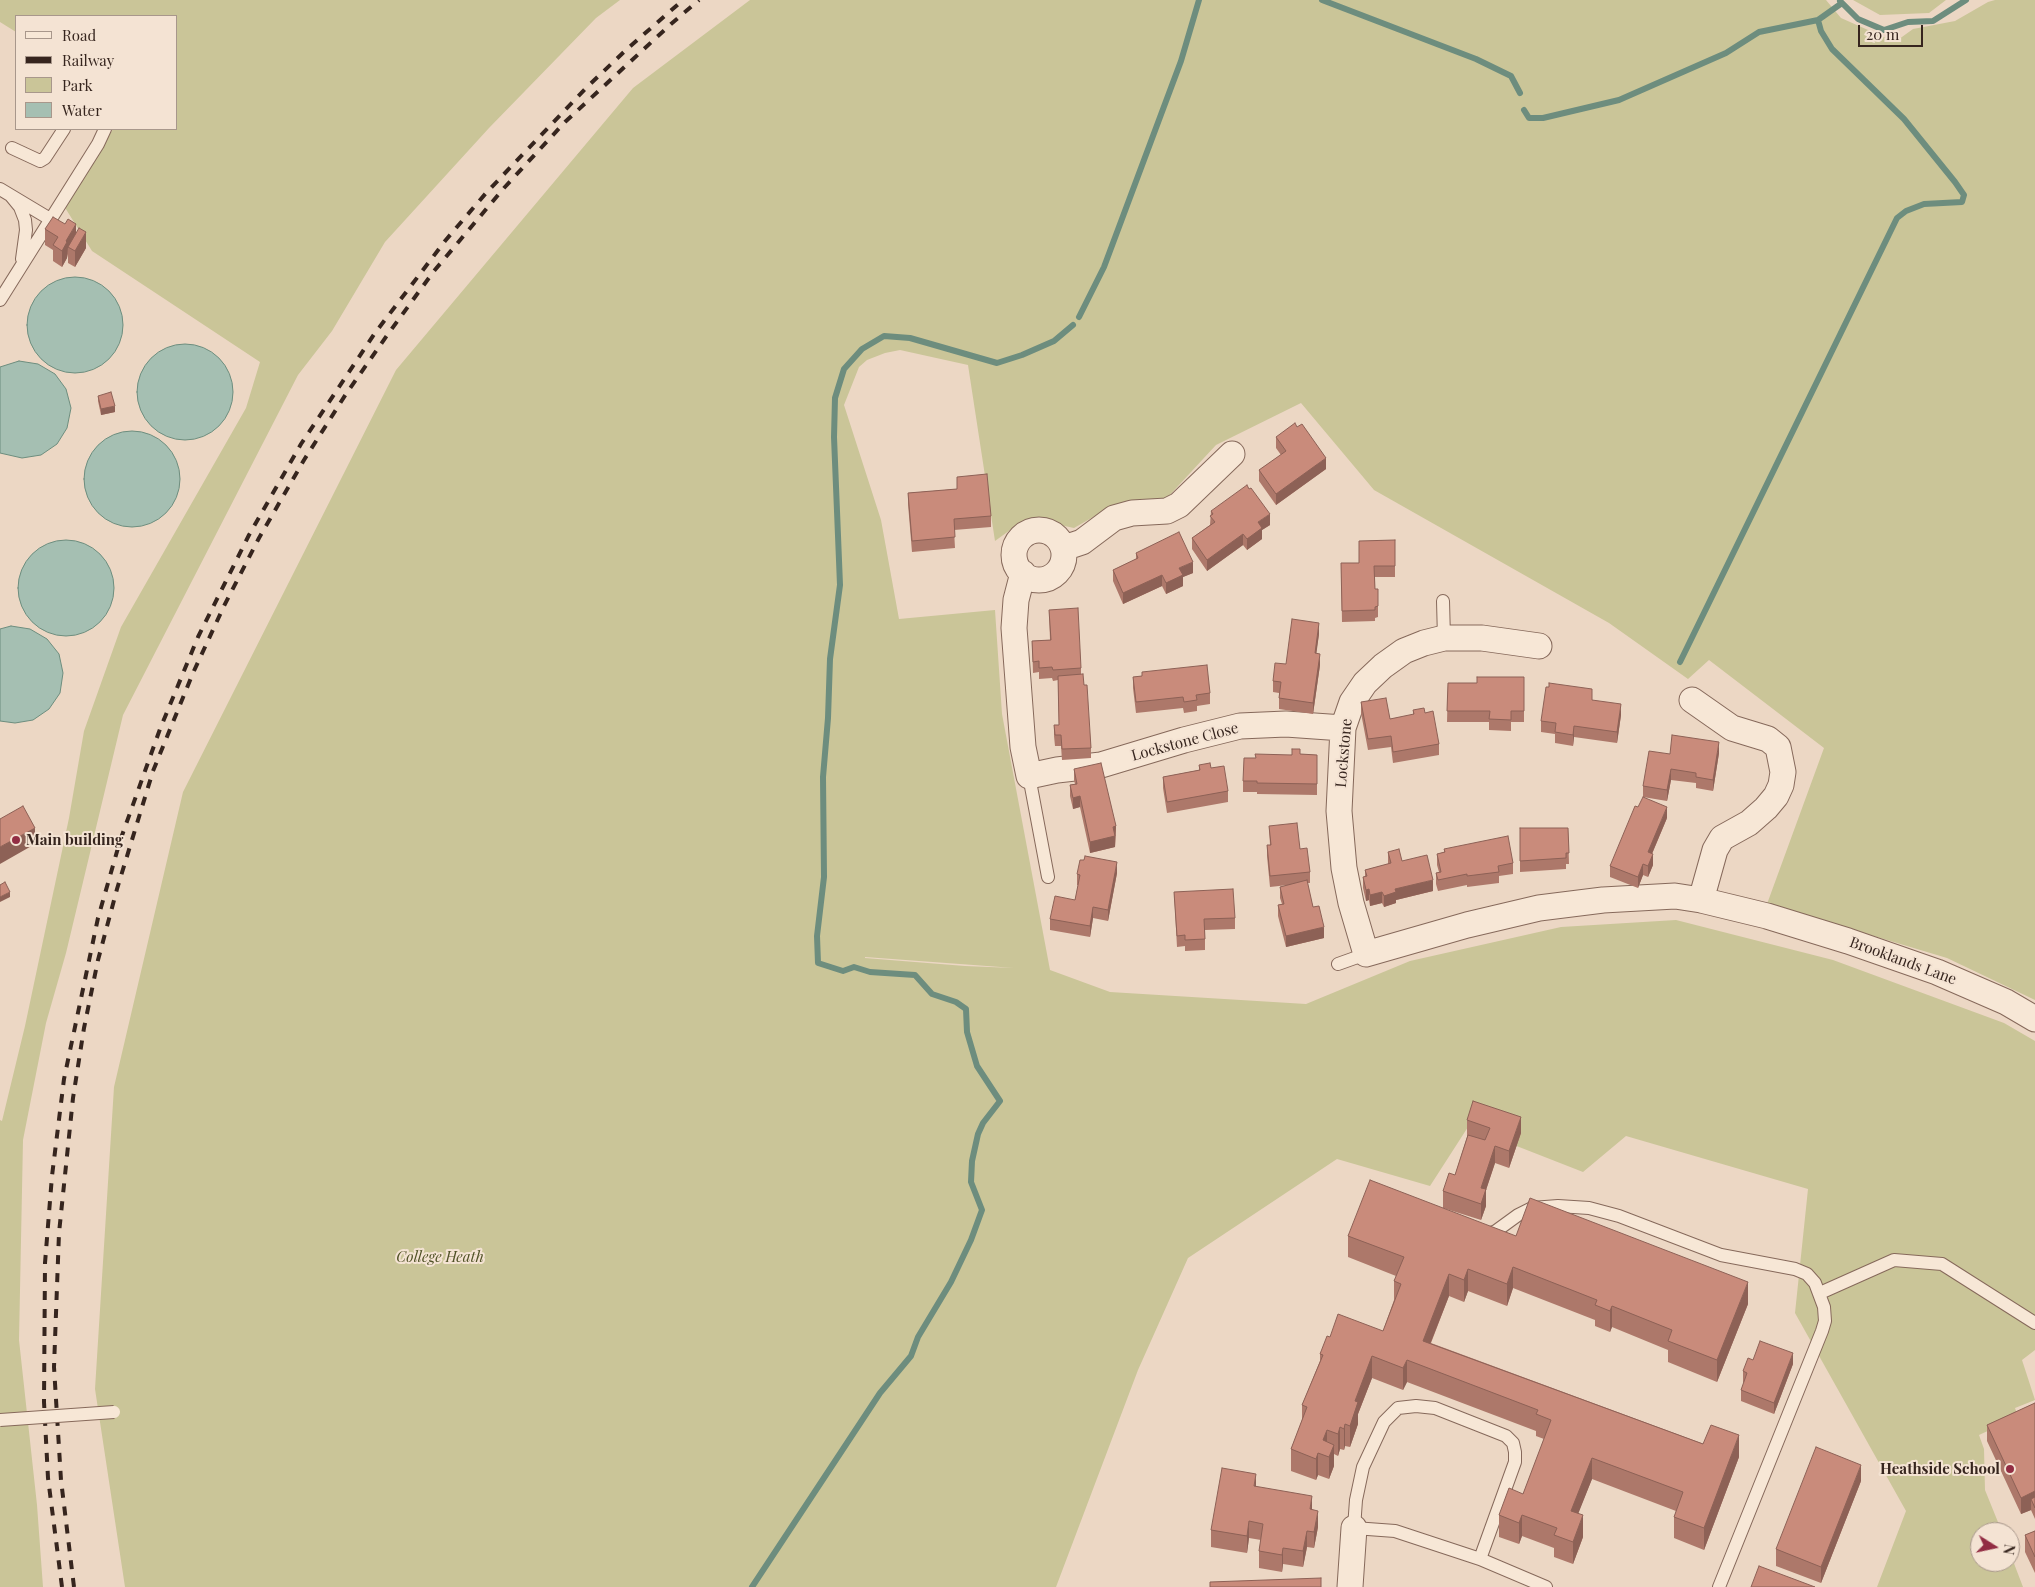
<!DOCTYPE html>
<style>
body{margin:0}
#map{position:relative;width:2035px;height:1587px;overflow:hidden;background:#ecd7c4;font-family:"Playfair Display",serif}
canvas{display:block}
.legend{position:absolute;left:15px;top:15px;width:162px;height:115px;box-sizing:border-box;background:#f4e3d3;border:1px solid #a8978b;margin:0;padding:6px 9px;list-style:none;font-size:15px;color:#36251e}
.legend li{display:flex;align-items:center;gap:10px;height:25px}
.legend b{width:25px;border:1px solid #a8978b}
.north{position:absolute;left:1970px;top:1522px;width:50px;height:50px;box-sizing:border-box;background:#f4e3d3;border:1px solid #a8978b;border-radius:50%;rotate:100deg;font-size:14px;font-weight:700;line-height:20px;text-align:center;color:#36251e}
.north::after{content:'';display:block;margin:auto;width:18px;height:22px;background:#922d43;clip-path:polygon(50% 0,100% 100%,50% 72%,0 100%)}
.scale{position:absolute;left:1858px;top:25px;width:65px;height:22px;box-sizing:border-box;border:2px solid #36251e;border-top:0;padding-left:6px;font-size:15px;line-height:18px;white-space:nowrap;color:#36251e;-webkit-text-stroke:4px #f4e3d3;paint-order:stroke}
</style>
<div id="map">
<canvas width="2035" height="1587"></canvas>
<ul class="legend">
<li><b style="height:6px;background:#f7e7d6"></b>Road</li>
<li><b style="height:6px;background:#36251e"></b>Railway</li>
<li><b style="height:14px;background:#cac598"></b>Park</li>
<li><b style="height:14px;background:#a5bfb2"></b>Water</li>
</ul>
<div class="north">N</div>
<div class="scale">20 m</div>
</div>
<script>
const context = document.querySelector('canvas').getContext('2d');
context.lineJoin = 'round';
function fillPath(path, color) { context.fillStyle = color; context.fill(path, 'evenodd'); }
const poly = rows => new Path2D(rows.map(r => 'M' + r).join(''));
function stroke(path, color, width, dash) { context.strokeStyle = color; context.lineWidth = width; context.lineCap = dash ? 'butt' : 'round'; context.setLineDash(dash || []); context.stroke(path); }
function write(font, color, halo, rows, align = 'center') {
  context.font = font + ' "Playfair Display",serif'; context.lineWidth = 4; context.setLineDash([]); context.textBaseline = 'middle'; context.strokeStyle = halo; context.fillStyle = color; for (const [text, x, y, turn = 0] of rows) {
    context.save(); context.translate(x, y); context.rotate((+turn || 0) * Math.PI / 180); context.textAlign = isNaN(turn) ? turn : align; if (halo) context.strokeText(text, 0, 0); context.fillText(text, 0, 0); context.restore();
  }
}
const green = poly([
 [0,0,620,0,596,18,489,128,385,242,332,331,298,375,123,715,66,953,46,1023,23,1140,19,1340,37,1505,43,1587,0,1587,0,1120,2,1121,25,1026,69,818,84,731,121,627,246,408,260,362,92,251,64,206,113,129,176,129,176,16,16,16,16,32,0,22],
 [750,0,1826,0,1841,18,1895,42,1913,29,1955,21,1988,2,1995,0,2035,0,2035,1000,1947,958,1767,904,1824,748,1709,660,1688,679,1609,623,1374,490,1301,403,1216,445,1166,499,1114,505,1074,528,1046,522,1017,525,995,541,968,365,900,350,885,353,867,360,859,367,844,405,881,520,899,619,995,610,1002,714,1050,970,1110,992,1306,1004,1410,961,1561,927,1676,920,1833,960,2004,1023,2035,1041,2035,1350,2022,1360,2035,1400,2015,1408,2018,1417,1979,1435,1984,1449,1985,1490,2002,1532,1980,1532,1980,1562,2010,1562,2010,1553,2023,1587,1877,1587,1906,1511,1795,1313,1808,1189,1626,1136,1583,1172,1468,1127,1430,1186,1337,1159,1188,1258,1138,1370,1056,1587,125,1587,95,1389,114,1087,183,792,396,370,633,88],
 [865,958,865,957,1014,968,965,966],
 [1853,0,1946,0,1929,13,1880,15]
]);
const water = poly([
 '27 325a48 48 0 1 1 96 0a48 48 0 1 1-96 0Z',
 '137 392a48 48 0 1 1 96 0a48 48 0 1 1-96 0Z',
 [19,361,38,364,55,374,66,389,71,408,67,428,57,444,41,455,22,458,0,453,0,367,19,361],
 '84 479a48 48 0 1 1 96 0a48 48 0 1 1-96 0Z',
 '18 588a48 48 0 1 1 96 0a48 48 0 1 1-96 0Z',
 [11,626,30,629,47,639,59,654,63,673,60,693,49,709,33,720,15,723,0,721,0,629,11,626]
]);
const stream = poly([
 [1322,0,1476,59,1511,76,1520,93],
 [1840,1,1858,19,1884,30,1908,22,1933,21,1966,0],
 [1524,110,1529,118,1543,118,1619,100,1726,53,1759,32,1818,20,1842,3],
 [1079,317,1104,267,1181,61,1199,0],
 [1680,662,1897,218,1906,211,1924,204,1962,202,1964,195,1955,182,1904,119,1832,49,1821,31,1818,20],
 [752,1587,880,1393,911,1356,918,1337,951,1282,971,1240,982,1210,971,1182,972,1161,978,1134,983,1123,1000,1101,977,1066,967,1032,966,1009,956,1002,932,994,915,975,870,972,854,967,843,971,818,963,817,936,824,877,823,777,828,718,830,659,840,585,834,437,835,398,844,369,862,349,884,336,910,338,997,363,1022,355,1054,341,1073,325]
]);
const lane = poly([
 [12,148,40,161,45,158,64,129],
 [0,189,50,219],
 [11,196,20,207,25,220,26,230,22,259],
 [0,300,98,144,105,129],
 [1443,601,1444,638],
 [1029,776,1048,877],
 [1338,964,1366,954],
 [1484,1236,1496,1231,1518,1215,1532,1208,1558,1206,1589,1208,1619,1216,1721,1255,1795,1269,1807,1274,1815,1283,1824,1307,1825,1321,1822,1331,1719,1587],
 [1820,1293,1894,1260,1942,1264,2035,1323],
 [1480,1559,1515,1462,1515,1452,1513,1443,1506,1436,1435,1408,1416,1406,1398,1408,1384,1422,1363,1467,1356,1500,1354,1528,1395,1531,1480,1559,1546,1587]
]);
const street = poly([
 '1014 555a25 25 0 1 1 50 0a25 25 0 1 1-50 0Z',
 [1064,548,1082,542,1114,518,1132,513,1167,511,1179,505,1232,454],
 [1023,573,1016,600,1014,628,1023,747,1029,776,1057,770,1101,765,1184,740,1240,726,1286,724,1343,728],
 [1539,646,1482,638,1444,638,1424,643,1404,651,1383,666,1365,683,1352,702,1343,728,1339,811,1344,868,1351,903,1366,954,1467,925,1539,908,1603,900,1675,896,1701,900,1767,916,1848,941,1937,972,2006,1002,2035,1019],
 [1692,700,1732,728,1768,739,1778,747,1783,772,1781,785,1776,796,1766,808,1749,823,1722,838,1715,850,1701,900],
 [1350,1587,1354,1528]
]);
const rail = poly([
 [62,1587,48,1478,44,1402,45,1263,52,1176,64,1079,98,918,120,841,160,729,198,637,249,535,301,444,375,333,445,241,486,193,586,88,627,49,683,0],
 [74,1587,61,1480,54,1367,59,1233,73,1098,84,1028,98,960,117,889,153,771,193,673,224,606,259,538,304,460,346,394,388,334,434,271,504,188,565,122,671,24,699,0]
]);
const laneBridge = poly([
 [0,1420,114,1412]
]);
const wall = poly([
 [45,229,76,233,86,248,75,267,68,263,68,254,67,258,62,267,53,261,53,250,45,245],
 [98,396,115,412,101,415,98,401],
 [1276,437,1326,469,1276,505,1259,481,1259,470,1281,455,1276,448],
 [957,477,991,516,991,527,954,530,955,548,912,552,908,504,908,493,957,489],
 [1211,511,1270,525,1262,530,1262,539,1247,550,1243,545,1207,571,1192,549,1192,538,1210,525],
 [1395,540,1395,577,1375,577,1375,589,1378,589,1378,617,1375,618,1375,621,1342,622,1341,563,1359,563],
 [1136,553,1193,573,1183,577,1183,586,1166,594,1162,586,1123,604,1113,581,1113,570,1136,559],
 [1049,610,1081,668,1081,674,1084,685,1091,748,1091,758,1062,760,1061,746,1055,746,1054,736,1054,725,1059,725,1058,680,1053,681,1052,678,1039,679,1039,672,1033,673,1032,641,1050,640],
 [1319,634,1316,653,1320,665,1313,714,1279,709,1279,693,1273,692,1273,681,1286,664],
 [1142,672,1210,693,1210,704,1197,706,1197,711,1184,713,1183,708,1136,713,1133,688,1133,677,1142,676],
 [1524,677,1524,722,1511,722,1511,731,1489,730,1489,722,1447,722,1448,683,1477,683],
 [1592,700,1621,715,1617,743,1574,737,1573,746,1555,743,1555,734,1541,732,1541,721],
 [1361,702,1390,719,1413,715,1413,710,1425,713,1439,744,1439,755,1393,763,1391,747,1368,750,1361,713],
 [1719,753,1713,791,1696,788,1696,783,1671,780,1667,801,1643,797,1643,786,1670,754],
 [1300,754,1317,755,1317,795,1257,794,1257,792,1243,792,1243,781,1256,758],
 [1199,765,1211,768,1228,791,1228,802,1167,813,1163,788,1163,777,1199,770],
 [1074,769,1116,826,1115,847,1090,853,1080,807,1073,809,1070,796,1070,785,1075,784,1074,780],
 [1667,818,1652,854,1653,865,1648,877,1643,875,1638,888,1610,877,1610,866],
 [1269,826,1300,849,1310,872,1310,883,1307,883,1313,907,1324,938,1286,947,1278,916,1278,905,1282,904,1280,898,1280,887,1288,885,1270,887,1267,856,1267,845,1270,845],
 [1520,828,1568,828,1569,864,1566,864,1566,869,1520,872],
 [1444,849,1513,863,1513,874,1499,876,1499,883,1467,887,1467,885,1438,891,1436,884,1436,873,1439,872,1437,865,1437,854,1444,852],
 [1388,852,1402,861,1433,891,1396,900,1396,903,1384,907,1382,903,1370,906,1369,900,1366,901,1363,888,1363,877,1365,877,1365,870,1388,864],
 [1117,873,1108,921,1093,918,1090,937,1050,930,1050,919,1075,900,1078,885,1077,885,1077,874],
 [1174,892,1235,918,1235,929,1205,930,1205,950,1185,951,1185,946,1177,947],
 [1467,1120,1521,1133,1509,1168,1495,1163,1486,1190,1486,1206,1481,1220,1443,1208,1443,1191,1455,1175,1467,1137],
 [1348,1236,1516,1236,1748,1304,1717,1382,1668,1362,1668,1350,1612,1327,1610,1332,1595,1326,1595,1320,1513,1288,1507,1306,1468,1291,1464,1302,1449,1296,1431,1343,1739,1457,1704,1550,1674,1538,1674,1517,1676,1511,1592,1479,1578,1513,1583,1537,1573,1564,1554,1557,1554,1548,1522,1536,1519,1544,1499,1537,1499,1515,1523,1494,1544,1439,1536,1436,1536,1431,1407,1382,1403,1390,1372,1378,1358,1414,1358,1424,1350,1447,1345,1446,1344,1450,1340,1449,1338,1456,1334,1454,1334,1466,1329,1479,1318,1475,1316,1480,1291,1471,1291,1449,1302,1420,1302,1405,1320,1361,1320,1354,1330,1337,1383,1331,1394,1300,1394,1281,1396,1276,1348,1257],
 [1753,1360,1793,1364,1774,1414,1741,1401,1741,1390,1744,1383,1743,1382,1743,1371],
 [2035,1403,2035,1519,2031,1510,2021,1514,1987,1441,1987,1425],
 [1861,1481,1821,1583,1776,1566,1776,1549],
 [1256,1486,1312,1510,1318,1527,1314,1548,1307,1547,1303,1567,1283,1564,1282,1572,1259,1568,1259,1551,1261,1540,1249,1538,1247,1553,1211,1547,1211,1530],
 [2035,1531,2035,1573,2025,1552,2025,1535]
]);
const shadedWall = poly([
 [76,224,76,240,68,247,67,258,62,267,62,251,66,241],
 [86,232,86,248,75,267,75,251],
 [115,406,115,412,101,415,101,409],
 [1326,458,1326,469,1276,505,1276,494],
 [1270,514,1270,525,1262,530,1262,539,1247,550,1247,539,1258,522],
 [1243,534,1243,545,1207,571,1207,560],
 [1193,562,1193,573,1183,577,1183,586,1166,594,1166,583,1179,568],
 [1162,575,1162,586,1123,604,1123,593],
 [1319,623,1319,634,1315,664,1315,653],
 [1320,654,1320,665,1313,714,1313,703],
 [1621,704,1621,715,1617,743,1617,732],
 [1574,726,1574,737,1573,746,1573,735],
 [1719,742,1719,753,1713,791,1713,780],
 [1671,769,1671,780,1667,801,1667,790],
 [1080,796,1080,807,1073,809,1073,798],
 [1667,807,1667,818,1648,863,1648,852],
 [1116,826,1115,847,1090,853,1090,842],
 [35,828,35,844,0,864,0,847],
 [1653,854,1653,865,1648,877,1648,866],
 [1117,862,1117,873,1108,921,1108,910],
 [1643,864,1643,875,1638,888,1638,877],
 [1433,880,1433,891,1396,900,1396,903,1384,907,1384,896,1395,889],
 [1369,889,1369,900,1366,901,1366,890],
 [10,892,10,897,0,902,0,897],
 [1382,892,1382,903,1370,906,1370,895],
 [1093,907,1093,918,1090,937,1090,926],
 [1324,927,1324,938,1286,947,1286,936],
 [1521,1117,1521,1133,1509,1168,1509,1151],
 [1495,1146,1495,1163,1486,1190,1486,1206,1481,1220,1481,1188],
 [1513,1267,1513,1288,1507,1306,1507,1284],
 [1468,1269,1468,1291,1464,1302,1464,1280],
 [1449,1274,1449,1296,1423,1362,1423,1341],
 [1748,1282,1748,1304,1717,1382,1717,1360],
 [1612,1306,1612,1327,1610,1332,1610,1311],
 [1793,1353,1793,1364,1774,1414,1774,1403],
 [1372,1356,1372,1378,1358,1414,1358,1424,1350,1447,1350,1426,1355,1401],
 [1407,1360,1407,1382,1403,1390,1403,1368],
 [1345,1424,1345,1446,1344,1450,1344,1429],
 [1340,1427,1340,1449,1338,1456,1338,1434],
 [1327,1430,1327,1451,1323,1440],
 [1739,1435,1739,1457,1704,1550,1704,1528],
 [1334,1445,1334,1466,1329,1479,1329,1457],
 [1318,1453,1318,1475,1316,1480,1316,1459],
 [1592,1458,1592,1479,1571,1532,1571,1511],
 [1861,1465,1861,1481,1821,1583,1821,1567],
 [1256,1474,1256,1490,1254,1486],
 [2035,1491,2035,1508,2031,1499,2031,1510,2021,1514,2021,1498],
 [1312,1496,1312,1512,1310,1509],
 [1318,1511,1318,1527,1314,1548,1314,1532],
 [1522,1515,1522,1536,1519,1544,1519,1523],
 [1583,1515,1583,1537,1573,1564,1573,1542],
 [1249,1521,1249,1538,1247,1553,1247,1536],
 [1307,1531,1307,1547,1303,1567,1303,1551],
 [1283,1548,1283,1564,1282,1572,1282,1555]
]);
const building = poly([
 [53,217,65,224,68,219,76,224,66,241,67,242,62,251,53,245,58,237,45,229,53,217],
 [79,228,86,232,75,251,68,247,79,228],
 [111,392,115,406,101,409,98,396,111,392],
 [1295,423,1297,427,1302,424,1326,458,1276,494,1259,470,1286,451,1276,437,1295,423],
 [987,474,991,516,954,519,955,537,912,541,908,493,957,489,957,477,987,474],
 [1247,485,1249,489,1251,488,1270,514,1258,522,1262,528,1247,539,1243,534,1207,560,1192,538,1215,522,1210,516,1213,514,1211,511,1247,485],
 [1179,532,1193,562,1179,568,1183,575,1166,583,1162,575,1123,593,1113,570,1138,558,1136,553,1179,532],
 [1395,540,1395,566,1374,566,1375,589,1378,589,1378,606,1375,607,1375,610,1342,611,1341,563,1359,563,1359,541,1395,540],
 [1078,608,1081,668,1053,670,1052,667,1039,668,1039,661,1033,662,1032,641,1051,640,1049,610,1078,608],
 [1292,619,1319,623,1315,653,1320,654,1313,703,1279,698,1281,682,1273,681,1275,663,1286,664,1292,619],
 [1207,665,1210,693,1196,695,1197,700,1184,702,1183,697,1136,702,1133,677,1142,676,1142,672,1207,665],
 [1083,674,1084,685,1087,685,1091,748,1062,749,1061,735,1055,735,1054,725,1059,725,1058,676,1083,674],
 [1477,677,1524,677,1524,711,1511,711,1511,720,1489,719,1490,711,1447,711,1448,683,1477,683,1477,677],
 [1549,683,1592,689,1592,700,1621,704,1617,732,1574,726,1573,735,1555,732,1556,723,1541,721,1546,687,1549,687,1549,683],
 [1386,698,1390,719,1414,714,1413,710,1424,708,1425,713,1433,711,1439,744,1393,752,1391,736,1368,739,1361,702,1386,698],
 [1672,735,1719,742,1713,780,1696,777,1696,773,1671,769,1667,790,1643,786,1649,751,1670,754,1672,735],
 [1292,749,1300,749,1300,754,1317,755,1317,784,1257,783,1257,781,1243,781,1244,758,1256,758,1255,754,1292,755,1292,749],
 [1101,763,1116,826,1113,827,1115,836,1090,842,1080,796,1073,798,1070,785,1077,784,1074,769,1101,763],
 [1210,763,1211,768,1224,766,1228,791,1167,802,1163,777,1200,770,1199,765,1210,763],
 [1643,797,1667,807,1648,852,1653,854,1648,866,1643,864,1638,877,1610,866,1635,806,1638,807,1643,797],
 [23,806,35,828,0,847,0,819,23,806],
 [1297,823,1300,849,1307,848,1310,872,1270,876,1267,845,1271,845,1269,826,1297,823],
 [1520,828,1568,828,1569,853,1566,853,1566,858,1520,861,1520,828],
 [1508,836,1513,863,1498,866,1499,872,1467,876,1467,874,1438,880,1436,873,1441,872,1437,854,1445,852,1444,849,1508,836],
 [1399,849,1402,861,1427,855,1433,880,1395,889,1396,892,1384,896,1382,892,1370,895,1369,889,1366,890,1363,877,1367,876,1365,870,1391,863,1388,852,1399,849],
 [1085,856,1117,862,1108,910,1093,907,1090,926,1050,919,1055,896,1075,900,1080,875,1077,874,1080,860,1084,860,1085,856],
 [1307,880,1313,907,1319,906,1324,927,1286,936,1278,905,1284,904,1280,887,1307,880],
 [5,882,10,892,0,897,0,885,5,882],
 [1233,889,1235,918,1204,919,1205,939,1185,940,1185,935,1177,936,1174,892,1233,889],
 [1473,1101,1521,1117,1509,1151,1495,1146,1481,1188,1486,1189,1481,1204,1443,1191,1449,1173,1455,1175,1468,1135,1485,1140,1490,1128,1467,1120,1473,1101],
 [1370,1180,1516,1236,1530,1198,1748,1282,1717,1360,1668,1341,1672,1330,1612,1306,1610,1311,1595,1305,1597,1300,1513,1267,1507,1284,1468,1269,1464,1280,1449,1274,1423,1341,1703,1444,1711,1425,1739,1435,1704,1528,1674,1517,1683,1492,1592,1458,1571,1511,1583,1515,1573,1542,1554,1535,1557,1528,1522,1515,1519,1523,1499,1515,1509,1488,1523,1494,1551,1420,1536,1414,1538,1410,1407,1360,1403,1368,1372,1356,1355,1401,1358,1402,1350,1426,1345,1424,1344,1429,1340,1427,1338,1434,1327,1430,1323,1440,1334,1445,1329,1457,1318,1453,1316,1459,1291,1449,1307,1407,1302,1405,1323,1355,1320,1354,1327,1336,1330,1337,1338,1314,1383,1331,1401,1284,1394,1281,1404,1257,1348,1236,1370,1180],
 [1760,1341,1793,1353,1774,1403,1741,1390,1747,1373,1743,1371,1748,1358,1753,1360,1760,1341],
 [2035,1403,2035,1491,2021,1498,1987,1425,2035,1403],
 [1816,1447,1861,1465,1821,1567,1776,1549,1816,1447],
 [1222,1468,1256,1474,1254,1486,1312,1496,1310,1509,1318,1511,1314,1532,1307,1531,1303,1551,1283,1548,1282,1555,1259,1551,1263,1524,1249,1521,1247,1536,1211,1530,1222,1468],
 [2035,1497,2035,1508,2031,1499,2035,1497],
 [2035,1531,2035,1557,2025,1535,2035,1531],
 [1759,1566,1815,1587,1751,1587,1759,1566],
 [1321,1578,1321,1587,1210,1587,1210,1582,1321,1578]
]);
const markers = [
 [16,840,5,"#922d43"],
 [2010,1469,5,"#922d43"]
];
const streetNames = [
 ["Lockstone Close",1185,742,-15],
 ["Lockstone",1344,753,-85],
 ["Brooklands Lane",1903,961,20]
];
const poiNames = [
 ["Main building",26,840],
 ["Heathside School",2000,1469,"right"]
];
const parkNames = [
 ["College Heath",440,1257]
];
fillPath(green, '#cac598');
fillPath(water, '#a5bfb2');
stroke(water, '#6d8d7e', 1);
stroke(stream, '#6d8d7e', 6);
stroke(lane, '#86695b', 14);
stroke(street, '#86695b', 27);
stroke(lane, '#f7e7d6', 12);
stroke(street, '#f7e7d6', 25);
stroke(rail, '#36251e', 4, [9, 9]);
stroke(laneBridge, '#86695b', 14, []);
stroke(laneBridge, '#f7e7d6', 12);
fillPath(wall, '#ad786a');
fillPath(shadedWall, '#8d6156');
fillPath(building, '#c98b7b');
stroke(building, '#8d6156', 1);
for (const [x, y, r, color] of markers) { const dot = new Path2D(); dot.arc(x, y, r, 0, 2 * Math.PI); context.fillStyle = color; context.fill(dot); stroke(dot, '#f4e3d3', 2); }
write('15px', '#36251e', '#f4e3d3', streetNames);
write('bold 15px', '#36251e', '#f4e3d3', poiNames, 'left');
write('italic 15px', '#505226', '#f4e3d3', parkNames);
</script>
